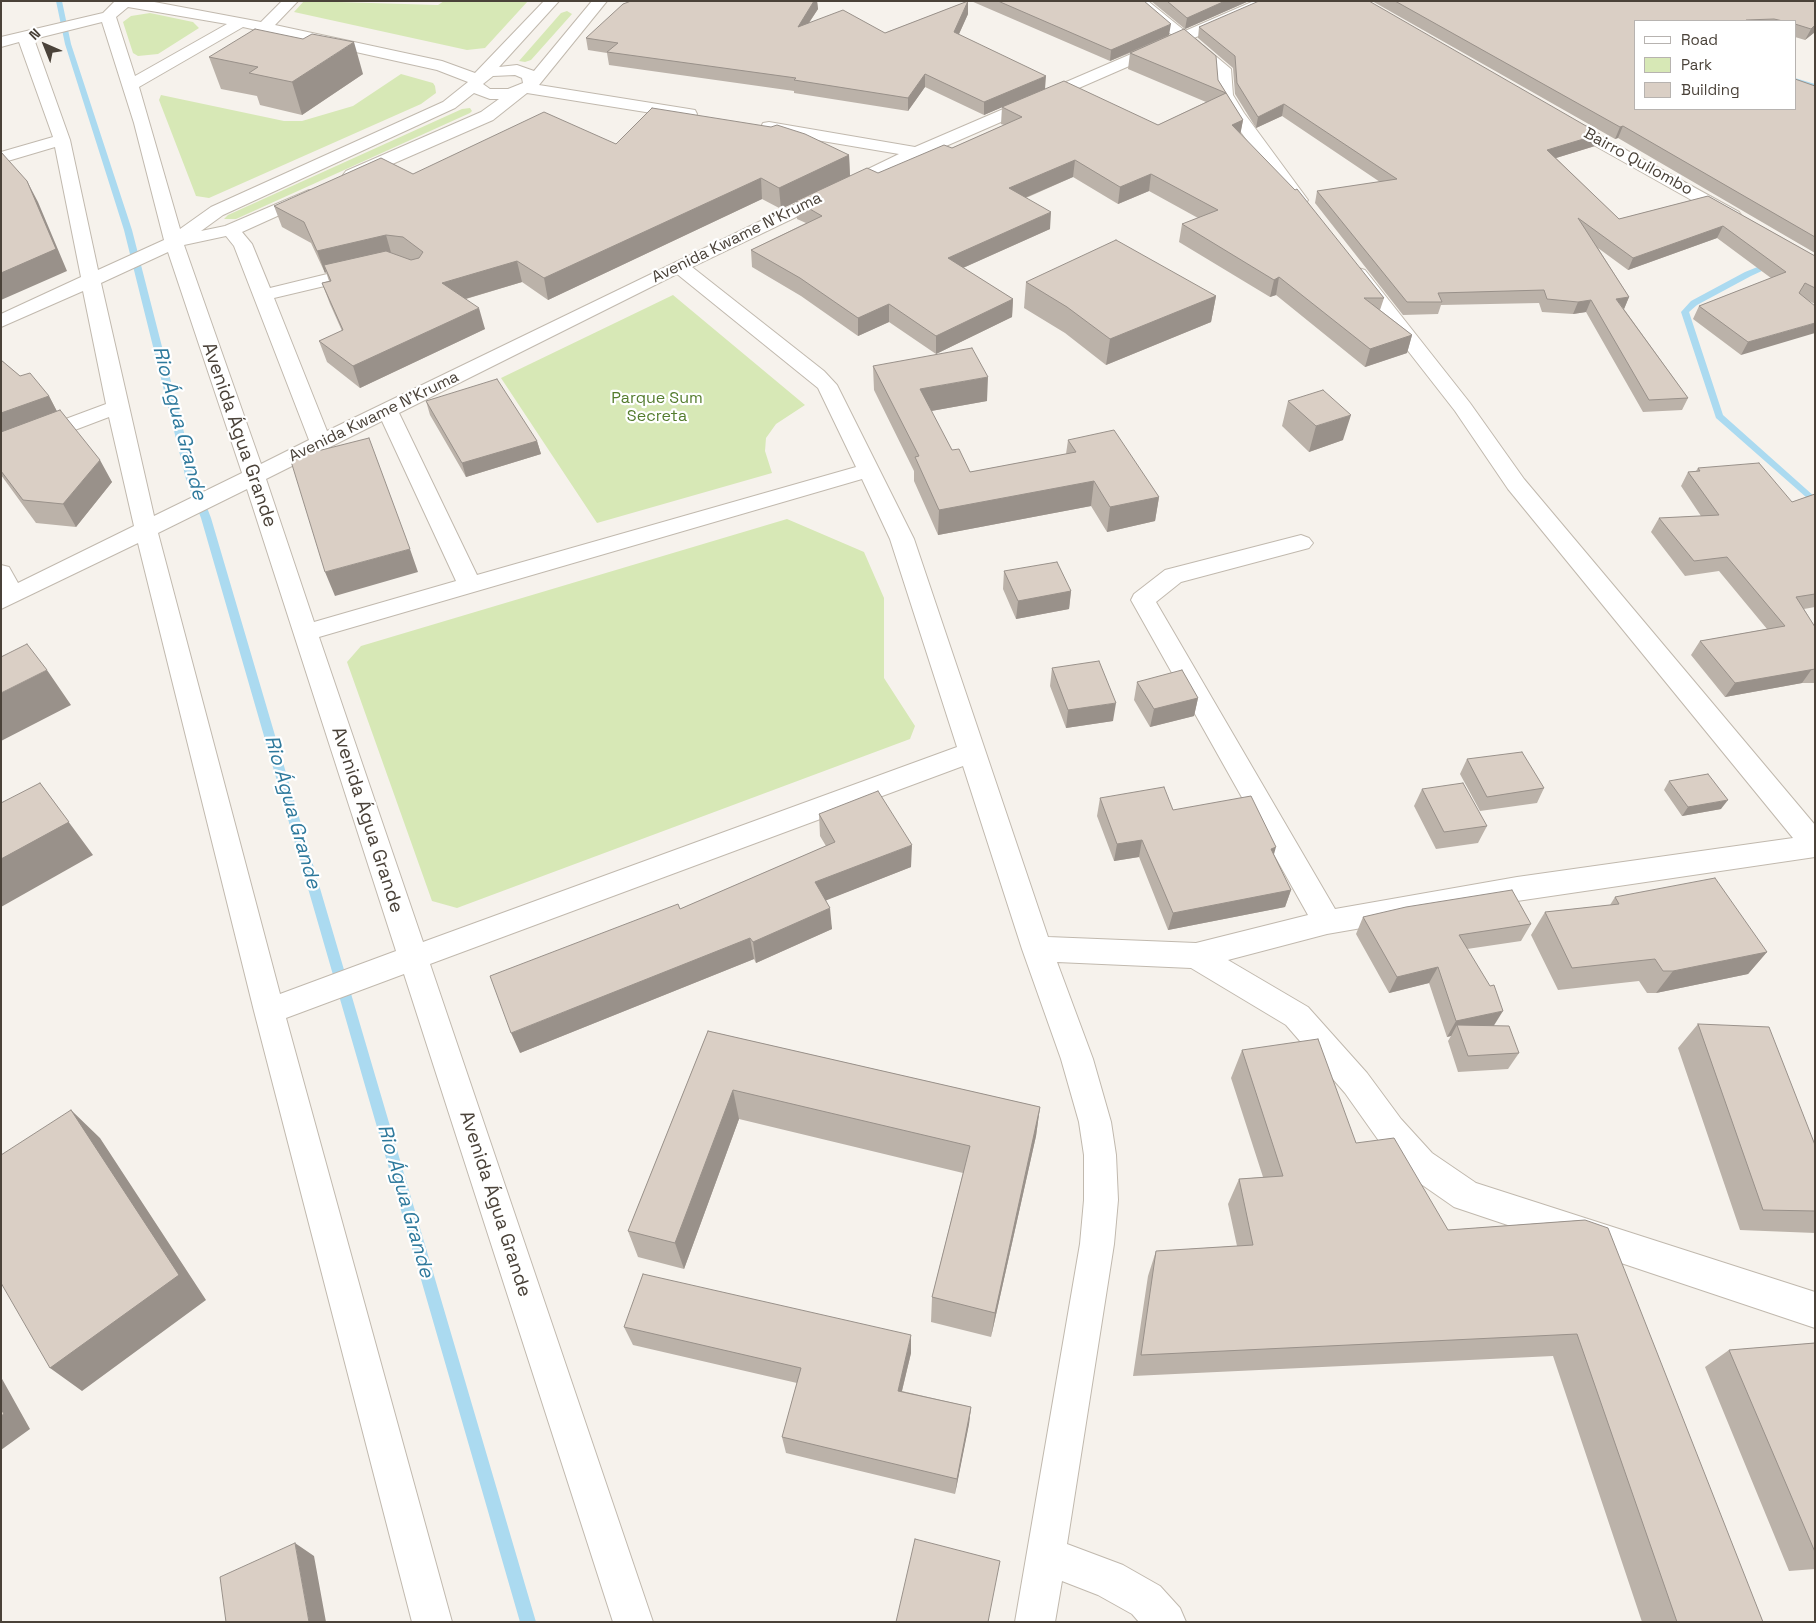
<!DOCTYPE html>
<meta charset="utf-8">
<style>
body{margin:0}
#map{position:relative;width:1816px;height:1623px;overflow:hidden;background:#f6f2ec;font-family:"Space Grotesk",sans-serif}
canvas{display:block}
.frame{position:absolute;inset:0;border:2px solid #4a4239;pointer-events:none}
.legend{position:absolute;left:1634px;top:20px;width:162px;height:90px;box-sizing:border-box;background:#fff;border:1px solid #b7b3b0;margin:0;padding:6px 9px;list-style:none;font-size:15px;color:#4a4239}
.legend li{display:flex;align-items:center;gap:10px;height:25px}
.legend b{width:25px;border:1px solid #b7b3b0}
.north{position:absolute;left:20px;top:20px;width:50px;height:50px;-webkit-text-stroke:4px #fff;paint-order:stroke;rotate:316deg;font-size:14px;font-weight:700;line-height:20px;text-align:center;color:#4a4239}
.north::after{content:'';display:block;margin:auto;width:18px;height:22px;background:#4a4239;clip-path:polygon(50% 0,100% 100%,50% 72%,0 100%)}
</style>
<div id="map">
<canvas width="1816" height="1623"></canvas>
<div class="frame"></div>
<ul class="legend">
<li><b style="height:6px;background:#fff"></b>Road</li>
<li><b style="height:14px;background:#d7e8b6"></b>Park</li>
<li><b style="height:14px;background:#dacfc5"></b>Building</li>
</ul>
<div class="north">N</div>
</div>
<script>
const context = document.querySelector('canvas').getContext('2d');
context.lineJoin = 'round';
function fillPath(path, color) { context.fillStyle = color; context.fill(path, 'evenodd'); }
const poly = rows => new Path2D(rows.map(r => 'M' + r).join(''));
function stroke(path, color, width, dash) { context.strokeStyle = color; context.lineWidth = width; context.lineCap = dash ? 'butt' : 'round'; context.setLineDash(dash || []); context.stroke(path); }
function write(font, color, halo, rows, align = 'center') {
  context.font = font + ' "Space Grotesk",sans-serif'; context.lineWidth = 4.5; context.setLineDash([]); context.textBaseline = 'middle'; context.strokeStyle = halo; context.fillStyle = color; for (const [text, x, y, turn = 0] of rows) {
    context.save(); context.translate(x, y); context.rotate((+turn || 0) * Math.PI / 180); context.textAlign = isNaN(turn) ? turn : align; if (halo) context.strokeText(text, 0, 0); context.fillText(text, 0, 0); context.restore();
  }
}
const green = poly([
 [304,1,438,5,444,1,528,1,485,48,467,50,294,12],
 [567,11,572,14,531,60,525,62,519,61,561,13],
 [150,13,193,22,199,28,158,54,138,56,133,53,123,22,131,16],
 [401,74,433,83,435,86,436,93,421,104,209,198,196,196,159,100,161,95,284,121,302,121,353,106],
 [470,108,472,111,470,113,236,219,224,219,228,215,462,109],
 [673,295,805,405,776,424,766,438,765,451,772,473,597,523,501,378],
 [787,519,864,552,884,598,884,678,915,726,910,739,457,908,432,901,347,662,361,646]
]);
const stream = poly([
 [56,1,62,1,71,44,132,230,196,479,211,518,536,1622,520,1622,201,518,186,479,124,230,65,44,56,1],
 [1795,78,1815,84,1815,88,1795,82,1795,78],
 [1770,262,1777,264,1751,276,1697,305,1689,312,1723,415,1815,497,1815,505,1716,418,1681,312,1691,301,1745,272,1770,262]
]);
const minor = poly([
 [115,1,149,1,261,22,282,1,298,1,275,25,442,61,475,73,544,1,559,1,499,67,517,65,534,71,592,1,607,1,539,85,689,109,695,110,697,114,695,118,689,119,527,93,493,120,358,179,352,180,346,179,343,175,346,171,481,112,499,99,490,99,474,93,455,108,223,215,201,231,225,226,309,190,315,191,318,195,315,199,242,232,252,244,270,288,364,265,371,267,373,271,371,275,274,298,327,431,899,154,769,132,763,131,761,127,763,123,769,122,915,147,1173,36,1132,1,1148,1,1185,31,1254,1,1274,1,1272,4,1194,38,1231,69,1233,95,1244,113,1308,200,1305,204,1293,204,1228,114,1217,95,1215,71,1182,43,923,156,692,267,824,371,837,385,914,539,1048,937,1196,943,1308,915,1131,600,1134,594,1165,570,1301,535,1309,538,1313,543,1309,548,1181,582,1156,602,1335,909,1517,877,1793,838,1508,489,1455,411,1348,274,1351,270,1358,268,1365,270,1470,403,1524,479,1815,825,1815,857,1517,901,1327,934,1228,960,1308,1007,1367,1073,1401,1119,1432,1153,1476,1183,1815,1292,1815,1328,1454,1207,1408,1175,1379,1141,1345,1093,1286,1025,1191,968,1057,962,1093,1059,1111,1122,1116,1155,1118,1200,1114,1244,1067,1544,1123,1565,1160,1586,1180,1608,1186,1622,1139,1622,1132,1614,1098,1595,1062,1581,1055,1622,1015,1622,1080,1244,1084,1200,1084,1155,1079,1122,1061,1059,1022,949,963,766,430,964,653,1622,613,1622,404,974,286,1018,452,1622,412,1622,254,1011,138,543,1,609,1,565,9,567,18,583,134,526,109,417,1,458,1,443,106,404,83,291,1,327,1,314,81,277,55,147,1,163,1,152,53,137,19,42,1,47,1,37,103,13,115,1],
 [128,7,227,24,135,76,116,17,128,7],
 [102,22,134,123,164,240,98,270,70,140,34,39,102,22],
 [243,27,437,70,468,82,443,102,211,207,180,229,139,87,243,27],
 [515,75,522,78,523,83,508,89,490,89,483,84,493,76,515,75],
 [226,236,234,246,309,440,261,464,184,245,226,236],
 [168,252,242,473,154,516,101,283,168,252],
 [677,274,818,388,856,467,477,575,399,413,677,274],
 [382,421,456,581,314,622,266,479,382,421],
 [862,479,890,539,957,747,423,942,319,637,862,479],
 [247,489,396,951,280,994,158,533,247,489],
 [1564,116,1739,212,1742,216,1739,220,1733,221,1727,220,1558,125,1556,121,1558,117,1564,116]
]);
const wall = poly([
 [631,1,817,1,818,9,809,23,885,33,968,1,968,14,959,34,1045,89,1158,125,1206,102,1128,69,1130,53,1110,61,971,1,1144,1,1169,35,1218,80,1243,120,1240,134,1384,298,1380,310,1412,335,1407,353,1365,367,1276,295,1270,297,1179,242,1182,224,1198,218,1149,191,1118,204,1073,177,1026,198,1050,229,963,268,1013,299,1012,317,936,354,889,322,858,336,801,296,752,267,751,250,806,223,797,219,796,202,781,209,762,199,548,300,522,282,466,299,485,329,360,388,327,362,319,341,342,331,330,304,322,283,329,281,326,272,325,273,311,243,282,227,274,206,413,174,616,144,849,155,850,176,878,173,952,148,1004,125,1001,124,1002,107,984,115,925,87,908,111,794,93,794,91,609,65,607,53,588,50,586,38],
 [1151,1,1249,1,1185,29],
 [1372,1,1815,1,1815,32,1805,40,1795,37,1795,21,1635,21,1635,109,1815,86,1815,253,1618,138,1615,139],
 [1199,27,1600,134,1595,146,1556,158,1619,219,1708,196,1815,256,1815,304,1807,300,1741,355,1693,319,1699,306,1771,278,1717,238,1628,270,1598,248,1629,297,1624,309,1688,398,1682,410,1643,412,1586,312,1573,314,1542,312,1539,303,1441,305,1438,314,1403,315,1315,203,1317,191,1380,182,1282,116,1256,128,1235,94,1233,68,1198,38],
 [209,57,363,74,302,115,260,105,257,96,221,89],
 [1026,282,1216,296,1211,322,1106,365,1065,333,1024,308],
 [1,360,20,376,49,396,57,412,112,482,76,527,36,523,1,475],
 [873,366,987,401,931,411,952,450,970,472,1066,454,1068,440,1159,497,1155,521,1107,532,1091,506,938,535,914,481,914,471,874,390],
 [426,401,537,441,541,454,466,477,430,415],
 [1288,401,1343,440,1309,452,1282,426],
 [1698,468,1792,502,1815,494,1815,607,1804,609,1815,627,1815,683,1802,683,1725,697,1691,655,1700,641,1767,629,1719,571,1685,576,1651,532,1659,518,1701,516,1681,486,1688,472,1696,471],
 [1004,571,1071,591,1069,609,1016,619,1003,589],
 [1052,668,1113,721,1066,728,1050,686],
 [1137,682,1198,698,1194,716,1150,727,1134,700],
 [1467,759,1544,788,1537,803,1480,811,1460,774],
 [1669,781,1721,809,1682,816,1664,790],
 [1422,789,1487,826,1478,843,1436,849,1414,806],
 [1100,798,1173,810,1274,855,1291,890,1285,907,1168,930,1139,857,1114,861,1097,816],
 [819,814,911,867,826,900,832,929,756,963,754,959,520,1053,680,909,826,846,820,836],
 [1615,897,1767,952,1748,974,1656,993,1647,993,1639,981,1558,990,1531,935,1545,912,1610,905],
 [1363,917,1531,924,1521,941,1467,949,1494,1026,1519,1053,1508,1069,1458,1072,1448,1041,1451,1036,1447,1037,1429,983,1389,993,1356,934],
 [1698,1024,1815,1145,1815,1233,1740,1230,1678,1048],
 [708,1031,1040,1107,1036,1136,991,1337,931,1322,932,1297,963,1173,739,1119,684,1269,638,1257,628,1231],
 [1242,1050,1356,1143,1448,1230,1585,1220,1763,1622,1642,1622,1553,1356,1133,1376,1148,1276,1156,1251,1237,1246,1228,1204,1239,1179,1263,1177,1231,1078],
 [624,1327,911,1353,902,1391,971,1407,969,1424,955,1494,786,1453,782,1437,797,1383,633,1345],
 [1815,1343,1815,1569,1789,1571,1705,1367,1729,1350]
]);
const shadedWall = poly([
 [814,1,817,1,818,9,798,39,798,27],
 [968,1,968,14,954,45,954,32],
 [1225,1,1249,1,1185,29,1187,18],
 [1171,24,1169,35,1110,61,1111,50],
 [1815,25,1815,32,1805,40,1811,29],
 [354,42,363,74,302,115,292,82],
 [925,74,925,87,908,111,908,98],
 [1046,76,1045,89,984,115,984,102],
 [1284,104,1282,116,1256,128,1258,117],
 [1243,120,1240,136,1232,125],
 [1623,126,1618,138,1615,139,1620,127],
 [1600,134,1595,146,1543,162,1547,150],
 [849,155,850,176,781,209,779,188],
 [1075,160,1073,177,1008,205,1009,188],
 [1151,174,1149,191,1118,204,1120,187],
 [761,178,762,199,548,300,544,278],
 [27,181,38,202,67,271,1,300,1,273],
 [1051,212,1050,229,947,275,948,258],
 [1723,226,1717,238,1628,270,1633,258],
 [386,235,392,256,324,265,326,272,325,273,317,251],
 [517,261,522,282,448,304,442,283],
 [1279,277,1276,295,1270,297,1274,280],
 [1216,296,1211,322,1106,365,1110,339],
 [1629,297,1624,309,1616,299],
 [1013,299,1012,317,936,354,936,336],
 [1591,300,1586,312,1573,314,1578,302],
 [889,304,889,322,858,336,858,318],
 [479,308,485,329,360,388,353,366],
 [1815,323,1815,333,1741,355,1748,342],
 [1412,335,1407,353,1365,367,1370,349],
 [988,377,987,401,920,413,920,389],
 [49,396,61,419,1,441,1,413],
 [1351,415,1343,440,1309,452,1316,426],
 [537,441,541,454,466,477,462,463],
 [100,460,112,482,76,527,63,504],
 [1094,481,1091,506,938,535,939,510],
 [1159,497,1155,521,1107,532,1110,507],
 [410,549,418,572,335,596,325,572],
 [1071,591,1069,609,1016,619,1018,601],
 [1812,669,1802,683,1725,697,1735,683],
 [47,670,71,705,1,741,1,693],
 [1198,698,1194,716,1150,727,1154,709],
 [1116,703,1113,721,1066,728,1068,710],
 [40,783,93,855,1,907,1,859],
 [1728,800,1721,809,1682,816,1688,807],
 [1142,840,1139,857,1114,861,1117,844],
 [912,845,911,867,817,904,815,882],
 [1276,847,1271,865,1271,849],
 [1291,890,1285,907,1168,930,1173,913],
 [830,908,832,929,756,963,753,942],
 [750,938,754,959,520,1053,511,1033],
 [1767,952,1748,974,1656,993,1673,971],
 [1438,967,1429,983,1389,993,1397,977],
 [1503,1011,1493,1027,1457,1025,1451,1036,1447,1037,1456,1021],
 [733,1090,739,1119,684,1269,675,1243],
 [1040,1107,1036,1136,991,1337,995,1313],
 [71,1110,100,1138,206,1300,82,1391,50,1368],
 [911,1335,911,1353,898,1407,898,1391],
 [1,1377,30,1429,1,1450],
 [971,1407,969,1424,955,1494,957,1479],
 [295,1543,314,1556,326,1622,309,1622]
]);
const building = poly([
 [631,1,814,1,798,27,843,10,885,33,968,1,954,32,1046,76,984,102,925,74,908,98,794,80,796,78,607,52,618,43,586,38,623,4,631,1],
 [998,1,1144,1,1171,24,1111,50,998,1],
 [1167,1,1225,1,1187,18,1167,1],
 [1259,1,1369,1,1600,134,1547,150,1619,219,1708,196,1815,256,1815,288,1805,283,1799,293,1815,306,1815,323,1748,342,1699,306,1786,272,1723,226,1633,258,1578,218,1629,297,1616,299,1688,398,1649,400,1591,300,1578,302,1547,299,1544,290,1438,293,1442,302,1407,302,1317,191,1397,179,1284,104,1258,117,1237,83,1235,56,1199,27,1259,1],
 [1395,1,1815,1,1815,25,1811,29,1795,24,1795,21,1783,21,1774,19,1746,20,1745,21,1635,21,1635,109,1795,109,1795,79,1815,86,1815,237,1623,126,1620,127,1395,1],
 [255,29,303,39,312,34,354,42,292,82,249,73,258,67,209,57,255,29],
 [1184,29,1216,56,1218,80,1243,120,1232,125,1295,190,1297,189,1384,298,1364,298,1412,335,1370,349,1279,277,1274,280,1182,224,1218,210,1151,174,1120,187,1075,160,1009,188,1051,212,948,258,1013,299,936,336,889,304,858,318,800,278,751,250,822,216,796,201,867,168,878,173,944,145,952,148,1022,117,1002,107,1064,81,1158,125,1226,93,1130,53,1184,29],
 [652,108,771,127,777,125,805,134,849,155,779,188,761,178,544,278,517,261,442,283,479,308,353,366,319,341,343,330,322,283,331,281,324,265,386,251,411,260,419,258,423,252,403,237,386,235,317,251,304,222,274,206,381,158,413,174,544,112,616,144,652,108],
 [1,152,27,181,56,249,1,273,1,152],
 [1116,240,1216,296,1110,339,1067,307,1026,282,1116,240],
 [972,348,988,377,920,389,952,450,959,449,970,472,1076,452,1068,440,1114,430,1159,497,1110,507,1094,481,939,510,915,457,919,456,873,366,972,348],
 [1,360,20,376,30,373,49,396,1,413,1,360],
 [497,379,537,441,462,463,426,401,497,379],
 [1323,390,1351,415,1316,426,1288,401,1323,390],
 [60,410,100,460,63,504,23,500,1,471,1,432,60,410],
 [369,438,410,549,325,572,290,458,369,438],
 [1759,463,1792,502,1815,494,1815,594,1796,597,1815,627,1815,669,1735,683,1700,641,1785,626,1727,557,1694,561,1659,518,1719,515,1688,472,1700,471,1698,468,1759,463],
 [1057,562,1071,591,1018,601,1004,571,1057,562],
 [27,644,47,670,1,693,1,657,27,644],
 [1099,661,1116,703,1068,710,1052,668,1099,661],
 [1182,670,1198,698,1154,709,1137,682,1182,670],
 [1522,752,1544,788,1487,797,1467,759,1522,752],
 [1708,774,1728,800,1688,807,1669,781,1708,774],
 [40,783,69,822,1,859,1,803,40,783],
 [1463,783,1487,826,1444,832,1422,789,1463,783],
 [1164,787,1173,810,1251,796,1276,847,1271,849,1291,890,1173,913,1142,840,1117,844,1100,798,1164,787],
 [878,791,912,845,815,882,830,908,753,942,750,938,511,1033,490,976,678,904,680,909,835,842,819,814,878,791],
 [1715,878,1767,952,1673,971,1663,971,1655,959,1572,968,1545,912,1619,904,1615,897,1715,878],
 [1512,890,1531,924,1459,935,1490,986,1494,985,1503,1011,1456,1021,1438,967,1397,977,1363,917,1406,907,1512,890],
 [1698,1024,1769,1027,1815,1145,1815,1211,1763,1210,1698,1024],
 [1457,1025,1509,1026,1519,1053,1468,1056,1457,1025],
 [708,1031,1040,1107,995,1313,932,1297,970,1146,733,1090,675,1243,628,1231,708,1031],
 [1318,1039,1356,1143,1394,1138,1448,1230,1585,1220,1608,1228,1763,1622,1677,1622,1577,1334,1141,1355,1156,1251,1253,1245,1239,1179,1283,1176,1242,1050,1318,1039],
 [71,1110,179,1275,50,1368,1,1283,1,1155,71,1110],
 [643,1274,911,1335,898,1391,971,1407,957,1479,782,1437,801,1368,624,1327,643,1274],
 [1815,1343,1815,1552,1729,1350,1815,1343],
 [1,1409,4,1414,1,1416,1,1409],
 [915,1539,1000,1561,988,1622,896,1622,915,1539],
 [295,1543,309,1622,226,1622,220,1577,295,1543]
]);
const farStreetnames = [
 ["Bairro Quilombo",1638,162,29],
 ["Avenida Kwame N’Kruma",737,238,-26],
 ["Avenida Kwame N’Kruma",374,417,-26]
];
const farParknames = [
 ["Parque Sum",657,399],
 ["Secreta",657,417]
];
const streetNames = [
 ["Avenida Água Grande",239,435,71],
 ["Avenida Água Grande",367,820,72],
 ["Avenida Água Grande",495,1204,72]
];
const waterNames = [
 ["Rio Água Grande",179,423,75],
 ["Rio Água Grande",292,812,74],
 ["Rio Água Grande",405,1201,74]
];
fillPath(green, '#d7e8b6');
fillPath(stream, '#abdaf0');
stroke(minor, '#c1b9ae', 2);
fillPath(minor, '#fff');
fillPath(wall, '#bbb2a9');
fillPath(shadedWall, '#99918a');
fillPath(building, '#dacfc5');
stroke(building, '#99918a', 1);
write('16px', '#4a4239', '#fff', farStreetnames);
write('16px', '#537c2d', '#fff', farParknames);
write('19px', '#4a4239', '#fff', streetNames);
write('italic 20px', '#2e799c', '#fff', waterNames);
</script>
